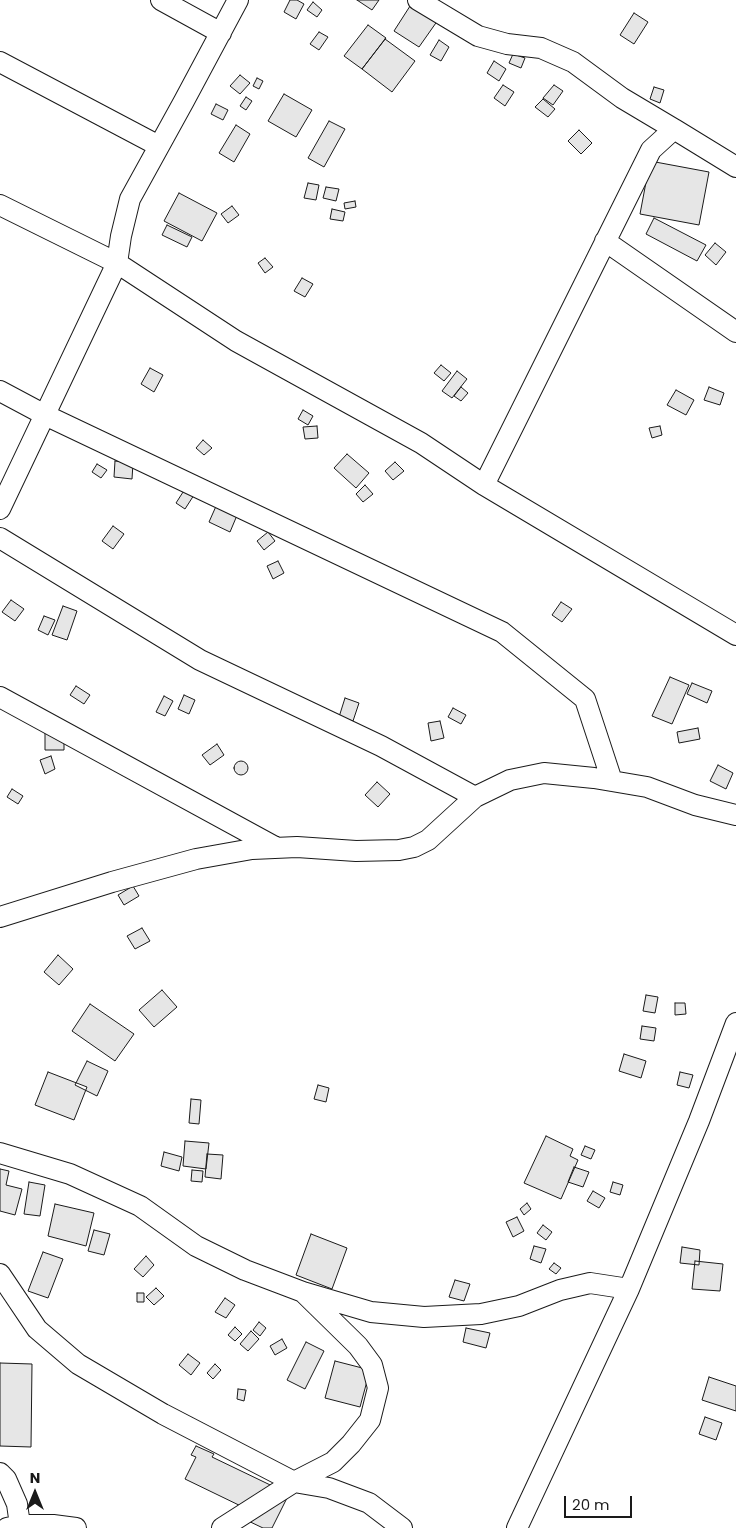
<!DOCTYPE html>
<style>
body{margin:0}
#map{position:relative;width:736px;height:1528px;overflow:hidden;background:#fff;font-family:Poppins,sans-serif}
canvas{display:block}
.north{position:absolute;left:10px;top:1468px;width:50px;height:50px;-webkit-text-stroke:4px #fff;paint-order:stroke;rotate:0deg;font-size:14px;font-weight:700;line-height:20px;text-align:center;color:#1a1a1a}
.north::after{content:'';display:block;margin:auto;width:18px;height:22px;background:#1a1a1a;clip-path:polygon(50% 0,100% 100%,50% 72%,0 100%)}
.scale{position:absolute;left:564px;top:1496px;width:68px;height:22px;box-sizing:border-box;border:2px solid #1a1a1a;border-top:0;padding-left:6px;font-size:15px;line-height:18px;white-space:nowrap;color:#1a1a1a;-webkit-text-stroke:4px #fff;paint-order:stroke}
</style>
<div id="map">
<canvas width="736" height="1528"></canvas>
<div class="north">N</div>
<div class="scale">20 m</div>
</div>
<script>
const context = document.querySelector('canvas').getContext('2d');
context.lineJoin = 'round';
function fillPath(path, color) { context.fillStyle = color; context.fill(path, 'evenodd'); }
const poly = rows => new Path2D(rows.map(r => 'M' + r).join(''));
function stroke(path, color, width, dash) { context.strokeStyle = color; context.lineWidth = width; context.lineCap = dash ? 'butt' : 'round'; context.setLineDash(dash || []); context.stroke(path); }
const building = poly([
 [290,0,297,0,304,4,296,19,284,12,290,0],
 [357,0,379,0,372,10,357,0],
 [313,2,322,10,317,17,307,10,313,2],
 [412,3,438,20,419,47,394,31,412,3],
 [634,13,648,22,634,44,620,35,634,13],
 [368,25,386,38,362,69,344,56,368,25],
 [319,32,328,37,319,50,310,44,319,32],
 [385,39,415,61,392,92,362,69,385,39],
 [439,40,449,47,441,61,430,55,439,40],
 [513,54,525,58,521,68,509,63,513,54],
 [494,61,506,69,499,81,487,73,494,61],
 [240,75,250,83,240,94,230,86,240,75],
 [257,78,263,81,259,89,253,86,257,78],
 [503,85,514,92,505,106,494,98,503,85],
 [554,85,563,91,553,105,543,98,554,85],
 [654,87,664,90,660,103,650,99,654,87],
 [284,94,312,110,296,137,268,121,284,94],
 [246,97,252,101,246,110,240,106,246,97],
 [543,99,555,109,548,117,535,107,543,99],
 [216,104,228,110,223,120,211,114,216,104],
 [329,121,345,129,324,167,308,158,329,121],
 [236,125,250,134,234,162,219,153,236,125],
 [579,130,592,143,581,154,568,141,579,130],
 [650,161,709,172,699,225,640,214,650,161],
 [308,183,319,185,316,200,304,198,308,183],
 [326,187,339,189,336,201,323,198,326,187],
 [179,193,217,213,202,241,164,221,179,193],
 [355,201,356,207,345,209,344,203,355,201],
 [232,206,239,215,228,223,221,214,232,206],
 [332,209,345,212,343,221,330,219,332,209],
 [654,218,706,245,697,261,646,234,654,218],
 [167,225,192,237,187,247,162,235,167,225],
 [715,243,726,252,716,265,705,255,715,243],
 [265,258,273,267,265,273,258,263,265,258],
 [302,278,313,284,305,297,294,291,302,278],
 [441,365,451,373,444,381,434,373,441,365],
 [150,368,163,375,154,392,141,384,150,368],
 [457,371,467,379,452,398,442,391,457,371],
 [461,387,468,393,461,401,454,396,461,387],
 [709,387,724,393,720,405,704,400,709,387],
 [676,390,694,400,686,415,667,405,676,390],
 [303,410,313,416,308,425,298,419,303,410],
 [317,426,318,438,305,439,303,427,317,426],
 [660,426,662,435,652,438,649,428,660,426],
 [203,440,212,448,204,455,196,448,203,440],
 [347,454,369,473,356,488,334,468,347,454],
 [115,461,133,463,132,479,114,477,115,461],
 [395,462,404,471,393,480,385,471,395,462],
 [97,464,107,470,101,478,92,472,97,464],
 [365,485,373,494,363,502,356,494,365,485],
 [185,489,194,495,185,509,176,503,185,489],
 [217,504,238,513,230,532,209,522,217,504],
 [113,526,124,534,113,549,102,541,113,526],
 [268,532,275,541,264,550,257,541,268,532],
 [278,561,284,573,273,579,267,566,278,561],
 [11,600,24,609,15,621,2,612,11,600],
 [561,602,572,609,562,622,552,615,561,602],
 [63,606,77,611,67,640,52,635,63,606],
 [44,616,55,620,48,635,38,630,44,616],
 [670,677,689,685,672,724,652,716,670,677],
 [692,683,712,691,707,703,687,694,692,683],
 [76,686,90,695,84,704,70,695,76,686],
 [184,695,195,700,189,714,178,709,184,695],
 [164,696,173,701,165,716,156,712,164,696],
 [345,698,359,703,353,721,339,717,345,698],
 [453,708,466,715,461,724,448,717,453,708],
 [440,721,444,738,431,741,428,723,440,721],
 [698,728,700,739,679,743,677,732,698,728],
 [45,732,64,732,64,750,45,750,45,732],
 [217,744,224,755,210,765,202,755,217,744],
 [51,756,55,769,45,774,40,760,51,756],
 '234 768a7 7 0 1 1 14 0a7 7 0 1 1-14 0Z',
 [718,765,733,773,726,789,710,781,718,765],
 [377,782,390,794,378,807,365,795,377,782],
 [12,789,23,796,18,804,7,797,12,789],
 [133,886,139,896,124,905,118,895,133,886],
 [142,928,150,941,135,949,127,936,142,928],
 [58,955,73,969,59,985,44,972,58,955],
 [162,990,177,1007,154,1027,139,1010,162,990],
 [646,995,658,997,655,1013,643,1011,646,995],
 [675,1003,685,1003,686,1014,675,1015,675,1003],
 [90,1004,134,1034,115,1061,72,1031,90,1004],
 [642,1026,656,1028,654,1041,640,1039,642,1026],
 [624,1054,646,1061,641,1078,619,1071,624,1054],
 [87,1061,108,1071,97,1096,75,1085,87,1061],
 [48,1072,87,1087,74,1120,35,1105,48,1072],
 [680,1072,693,1075,689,1088,677,1085,680,1072],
 [318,1085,329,1088,326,1102,314,1099,318,1085],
 [191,1099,201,1100,199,1124,189,1123,191,1099],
 [546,1136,573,1149,570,1156,578,1160,561,1199,524,1183,546,1136],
 [185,1141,209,1143,206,1169,183,1166,185,1141],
 [585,1146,595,1150,591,1159,581,1155,585,1146],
 [164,1152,182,1157,179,1171,161,1166,164,1152],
 [207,1154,223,1155,221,1179,205,1177,207,1154],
 [574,1167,589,1172,583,1187,568,1182,574,1167],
 [0,1169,9,1171,6,1185,22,1189,15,1215,0,1211,0,1169],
 [192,1170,203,1171,202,1182,191,1181,192,1170],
 [29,1182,45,1185,40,1216,24,1214,29,1182],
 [613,1182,623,1185,620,1195,610,1192,613,1182],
 [593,1191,605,1198,599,1208,587,1201,593,1191],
 [527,1203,531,1209,524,1215,520,1209,527,1203],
 [55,1204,94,1213,86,1246,48,1236,55,1204],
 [517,1217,524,1231,513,1237,506,1222,517,1217],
 [543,1225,552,1232,546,1240,537,1233,543,1225],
 [94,1230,110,1234,104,1255,88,1251,94,1230],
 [311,1234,347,1248,332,1289,296,1275,311,1234],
 [534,1246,546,1249,541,1263,530,1259,534,1246],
 [682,1247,700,1250,699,1265,680,1263,682,1247],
 [43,1252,63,1259,48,1298,28,1291,43,1252],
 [146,1256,154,1265,143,1277,134,1269,146,1256],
 [695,1261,723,1264,720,1291,692,1289,695,1261],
 [554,1263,561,1268,556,1274,549,1269,554,1263],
 [455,1280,470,1284,464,1301,449,1297,455,1280],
 [156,1288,164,1296,154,1305,146,1297,156,1288],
 [137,1293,144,1293,144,1302,137,1302,137,1293],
 [225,1298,235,1305,226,1318,215,1312,225,1298],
 [259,1322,266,1328,260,1336,253,1330,259,1322],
 [235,1327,242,1334,235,1341,228,1335,235,1327],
 [466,1328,490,1333,486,1348,463,1342,466,1328],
 [251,1331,259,1339,248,1351,240,1344,251,1331],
 [282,1339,287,1348,275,1355,270,1346,282,1339],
 [306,1342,324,1351,305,1389,287,1380,306,1342],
 [188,1354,200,1363,191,1375,179,1365,188,1354],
 [335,1361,370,1370,360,1407,325,1398,335,1361],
 [0,1363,32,1364,31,1447,0,1446,0,1363],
 [215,1364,221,1370,213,1379,207,1373,215,1364],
 [709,1377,736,1386,736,1411,702,1400,709,1377],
 [238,1389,246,1390,244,1401,237,1399,238,1389],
 [705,1417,722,1423,716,1440,699,1434,705,1417],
 [196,1446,214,1454,212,1457,289,1494,272,1528,263,1528,242,1518,247,1509,185,1479,196,1457,191,1455,196,1446]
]);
const minor = poly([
 [161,0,221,33],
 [418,0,478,36,507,44,541,48,573,62,622,98,674,129,651,150,484,485],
 [0,62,159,146],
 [674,129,736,167],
 [0,205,117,263,236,341,421,443,484,485,736,635],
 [605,241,736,332],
 [0,391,45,415,502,632,585,699,612,781],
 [0,509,117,263,121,236,130,199,184,101,238,0],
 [0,538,200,660,381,746,475,797],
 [0,697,277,848],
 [0,917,112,882,196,859,252,849,297,847,356,851,399,850,414,847,428,840,475,797,510,780,544,773,594,778,647,787,695,805,736,815],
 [0,1153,70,1174,140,1206,196,1246,245,1270,303,1292,371,1312,424,1317,481,1314,519,1306,560,1290,590,1283,629,1289],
 [0,1274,37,1329,78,1364,163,1414,294,1482,333,1462,351,1444,370,1420,378,1388,372,1365,358,1346,304,1293],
 [0,1473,6,1479,17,1504,20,1525],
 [7,1528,20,1525,53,1525,76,1528],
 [222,1528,294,1482,329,1488,369,1503,402,1528],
 [517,1528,629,1289,699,1121,736,1023]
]);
fillPath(building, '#e6e6e6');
stroke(building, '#1a1a1a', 1);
stroke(minor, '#1a1a1a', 22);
stroke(minor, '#fff', 20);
</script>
